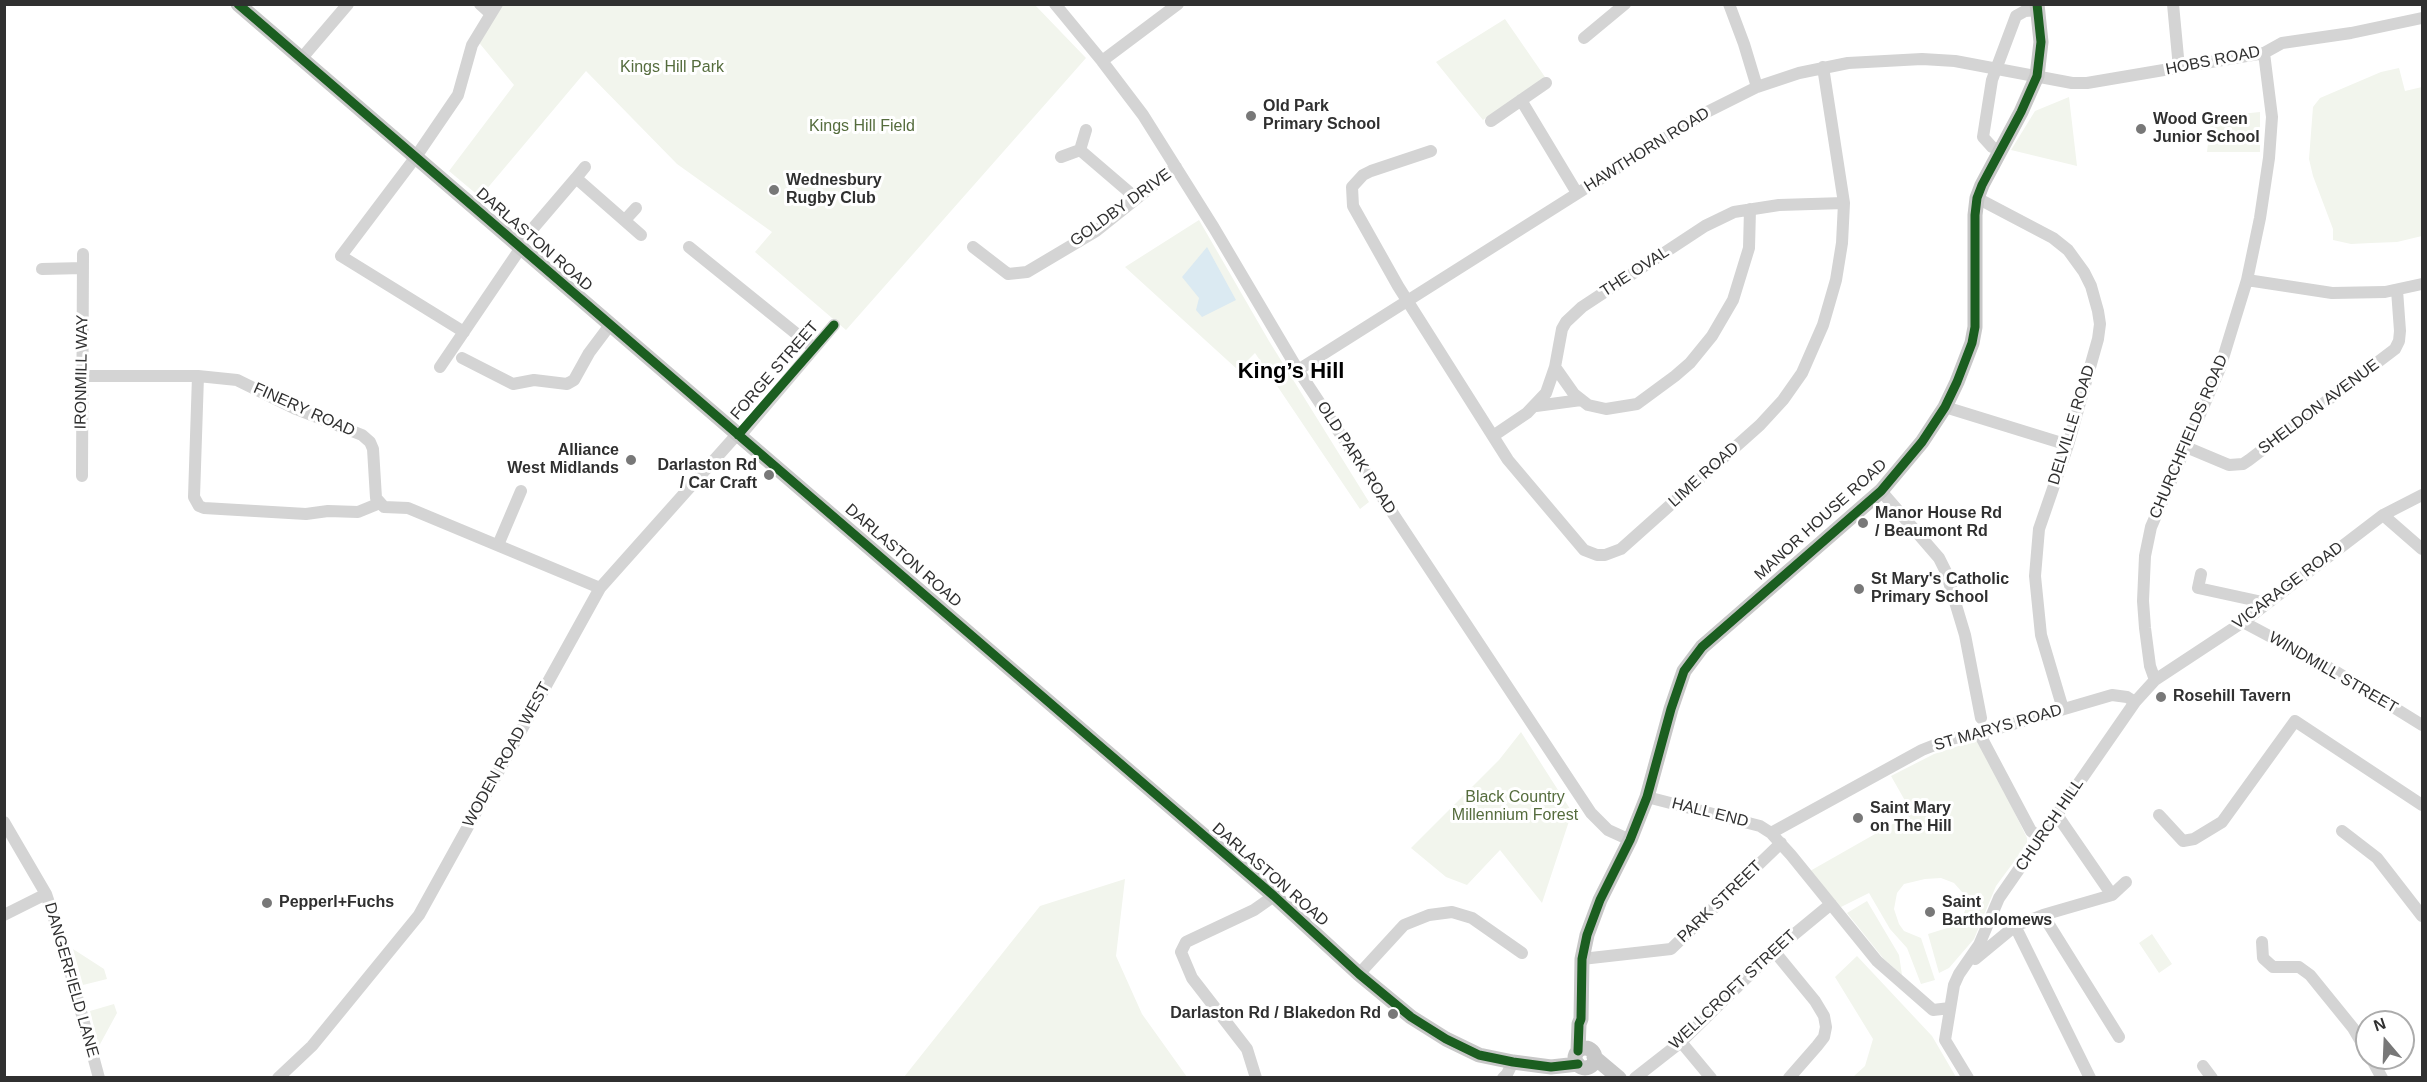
<!DOCTYPE html>
<meta charset="utf-8">
<style>
body{margin:0}
#map{position:relative;width:2427px;height:1082px;overflow:hidden;background:#fff;font-family:Arial,sans-serif}
canvas{display:block}
.frame{position:absolute;inset:0;border:6px solid #303030;pointer-events:none}
.north{position:absolute;left:2355px;top:1010px;width:60px;height:60px;box-sizing:border-box;background:#fff;border:2px solid #acacac;border-radius:50%;rotate:341deg;font-size:16px;font-weight:700;line-height:24px;text-align:center;color:#303030}
.north::after{content:'';display:block;margin:auto;width:21px;height:27px;background:#787878;clip-path:polygon(50% 0,100% 100%,50% 72%,0 100%)}
</style>
<div id="map">
<canvas width="2427" height="1082"></canvas>
<div class="frame"></div>
<div class="north">N</div>
</div>
<script>
const context = document.querySelector('canvas').getContext('2d');
context.lineJoin = 'round';
function fillPath(path, color) { context.fillStyle = color; context.fill(path, 'evenodd'); }
const poly = rows => new Path2D(rows.map(r => 'M' + r).join(''));
function stroke(path, color, width, dash) { context.strokeStyle = color; context.lineWidth = width; context.lineCap = dash ? 'butt' : 'round'; context.setLineDash(dash || []); context.stroke(path); }
function write(font, color, halo, rows, align = 'center') {
  context.font = font + ' Arial,sans-serif'; context.lineWidth = 6; context.setLineDash([]); context.textBaseline = 'middle'; context.strokeStyle = halo; context.fillStyle = color; for (const [text, x, y, turn = 0] of rows) {
    context.save(); context.translate(x, y); context.rotate((+turn || 0) * Math.PI / 180); context.textAlign = isNaN(turn) ? turn : align; if (halo) context.strokeText(text, 0, 0); context.fillText(text, 0, 0); context.restore();
  }
}
const green = poly([
 [502,5,1035,5,1086,58,846,330,755,252,772,232,677,164,586,71,480,197,449,171,514,85,476,39],
 [1505,19,1545,77,1483,120,1436,62],
 [2399,68,2405,91,2422,87,2422,236,2397,242,2371,243,2351,244,2333,240,2333,229,2313,176,2309,159,2313,107,2320,98,2381,72],
 [2069,97,2077,166,2011,150,2035,111],
 [2260,112,2260,152,2207,152,2211,117],
 [1199,220,1269,341,1369,502,1360,509,1255,353,1238,370,1125,267],
 [1521,732,1572,812,1542,903,1500,850,1467,885,1446,877,1411,848,1499,760],
 [1977,740,2012,807,2027,838,2027,844,1996,886,1974,939,1949,968,1939,973,1928,934,1960,924,1967,905,1962,892,1954,883,1941,878,1925,879,1904,884,1897,893,1894,909,1899,924,1904,931,1921,938,1935,980,1921,984,1907,948,1890,929,1869,893,1841,907,1810,871,1912,813,1891,776,1934,754],
 [1125,879,1116,956,1142,1014,1187,1077,904,1077,1040,906],
 [1867,901,1899,955,1902,975,1883,958,1847,913],
 [2152,934,2172,964,2159,973,2139,943],
 [73,949,104,969,107,979,83,985],
 [1857,956,1932,1036,1956,1077,1853,1077,1865,1066,1873,1039,1835,977],
 [114,1004,117,1013,99,1046,90,1011]
]);
const water = poly([
 [1207,247,1236,300,1202,317,1196,310,1199,298,1182,277]
]);
const minor = poly([
 [480,4,491,14],
 [1055,4,1102,61,1143,115,1214,228,1298,370,1591,813,1608,830,1630,840],
 [1729,4,1744,44,1757,87],
 [2173,4,2179,68],
 [1584,38,1625,4],
 [301,59,348,4],
 [1102,61,1178,4],
 [1521,100,1577,193],
 [1491,121,1546,83],
 [1080,150,1136,198],
 [2000,150,1992,147,1983,137,1992,80,2016,16,2025,11,2038,10],
 [1431,151,1371,171,1363,175,1352,187,1353,206,1398,286,1508,460,1584,550,1597,555,1605,555,1621,549,1760,425,1783,400,1802,373,1823,325,1836,280,1842,243,1844,203,1823,67],
 [1061,157,1080,150,1086,130],
 [576,178,585,167],
 [1977,198,2053,238,2068,250,2084,272,2091,286,2098,311,2100,324,2098,339,2068,445,2039,529,2035,576,2041,635,2063,709],
 [625,220,636,208],
 [689,247,814,348],
 [973,247,1008,274,1027,272,1096,231,1176,167],
 [42,269,83,268],
 [2247,280,2332,293,2385,292,2422,284],
 [464,332,341,256,415,158,458,95,472,45,497,4],
 [462,358,513,384,534,380,567,384,574,380,589,353,610,325],
 [440,367,520,249,523,240,576,178,641,235],
 [1555,367,1574,394,1588,405,1606,409,1637,404,1675,376,1690,363,1712,336,1733,300,1749,248,1750,209],
 [1298,370,1703,114,1757,87,1799,73,1848,63,1922,59,1955,61,2072,83,2087,83,2264,53,2282,43,2351,33,2422,18],
 [81,376,198,376,237,380,296,409,362,435,370,442,373,449,376,498,384,507,408,508,600,588],
 [198,376,194,497,199,506,204,508,306,514,328,511,358,512,380,503],
 [1536,406,1581,400],
 [1945,407,2068,445],
 [1493,436,1527,413,1546,393,1555,367,1562,329,1566,322,1582,307,1705,226,1734,212,1779,205,1844,203],
 [2186,447,2229,465,2243,464,2249,460,2395,349,2399,341,2400,331,2397,290],
 [82,476,83,254],
 [1881,491,1939,558,1946,572,1965,635,1981,718],
 [2383,515,2422,549],
 [498,545,521,491],
 [2201,574,2198,588,2267,603],
 [2243,622,2335,671,2422,725],
 [2155,680,2150,666,2145,628,2143,601,2145,556,2151,527,2220,368,2247,280,2260,218,2269,158,2272,117,2264,53],
 [1979,733,2031,831,2041,838],
 [1647,797,1760,826,1771,833,1791,855,1877,961,1933,1010,1950,1008],
 [2057,815,2112,895],
 [2159,815,2183,841,2194,839,2222,822,2295,721,2422,805],
 [4,822,46,894,63,945,99,1078],
 [2342,831,2377,858,2422,916],
 [1771,833,1922,750,1950,739,1989,731,2112,695,2127,697,2135,702],
 [4,915,46,894],
 [2043,915,2119,1037],
 [2015,926,2090,1078],
 [2262,942,2263,958,2273,967,2299,967,2310,975,2353,1028,2367,1052],
 [1774,951,1815,1001,1824,1016,1826,1027,1824,1037,1817,1046,1789,1078],
 [1582,959,1671,949,1781,843],
 [1975,959,2015,926,2043,915,2112,895,2126,882],
 [1359,974,1404,925,1429,915,1452,912,1472,918,1522,953],
 [1681,1042,1711,1078],
 [2371,1058,2382,1078],
 [2203,1066,2212,1078],
 [278,1078,312,1046,419,915,600,588,732,440,744,431,834,325],
 [1256,1078,1247,1049,1192,978,1181,952,1186,942,1254,910,1274,896],
 [1503,1078,1507,1074,1513,1062],
 [1635,1078,1681,1042,1774,951,1831,904],
 [1968,1078,1945,1040,1954,985,1959,974,1979,945,1999,898,2135,702,2155,680,2243,622,2383,515,2422,495]
]);
const major = poly([
 [238,4,1274,896,1359,974,1411,1017,1446,1039,1479,1055,1513,1062,1551,1067,1578,1064],
 '1575 1058a10 10 0 1 1 20 0a10 10 0 1 1-20 0Z',
 [1578,1051,1579,1024,1581,1019,1582,959,1587,935,1600,900,1630,840,1647,797,1671,709,1684,671,1702,647,1881,491,1922,442,1945,407,1957,382,1972,343,1975,327,1975,215,1977,198,1982,185,2021,112,2037,76,2041,42,2037,4],
 [1594,1057,1619,1078]
]);
const cycleway = poly([
 [238,4,1274,896,1359,974,1411,1017,1446,1039,1479,1055,1513,1062,1551,1067,1578,1064],
 [738,435,834,325],
 [1578,1051,1579,1024,1581,1019,1582,959,1587,935,1600,900,1630,840,1647,797,1671,709,1684,671,1702,647,1881,491,1922,442,1945,407,1957,382,1972,343,1975,327,1975,215,1977,198,1982,185,2021,112,2037,76,2041,42,2037,4]
]);
const markers = [
 [1251,116,6,"#787878"],
 [2141,129,6,"#787878"],
 [774,190,6,"#787878"],
 [631,460,6,"#787878"],
 [769,475,6,"#787878"],
 [1863,523,6,"#787878"],
 [1859,589,6,"#787878"],
 [2161,697,6,"#787878"],
 [1858,818,6,"#787878"],
 [267,903,6,"#787878"],
 [1930,912,6,"#787878"],
 [1393,1014,6,"#787878"]
];
const streetNames = [
 ["HOBS ROAD",2213,61,-11],
 ["HAWTHORN ROAD",1647,150,-32],
 ["GOLDBY DRIVE",1121,208,-36],
 ["DARLASTON ROAD",534,240,41],
 ["THE OVAL",1635,272,-33],
 ["FORGE STREET",775,371,-49],
 ["IRONMILL WAY",82,372,-89],
 ["SHELDON AVENUE",2319,407,-37],
 ["FINERY ROAD",304,410,24],
 ["DELVILLE ROAD",2072,425,-73],
 ["CHURCHFIELDS ROAD",2189,437,-67],
 ["OLD PARK ROAD",1356,458,57],
 ["LIME ROAD",1704,475,-42],
 ["MANOR HOUSE ROAD",1821,520,-42],
 ["DARLASTON ROAD",903,556,41],
 ["VICARAGE ROAD",2288,586,-37],
 ["WINDMILL STREET",2333,673,30],
 ["ST MARYS ROAD",1998,728,-16],
 ["WODEN ROAD WEST",507,755,-61],
 ["HALL END",1710,813,14],
 ["CHURCH HILL",2050,825,-56],
 ["DARLASTON ROAD",1270,875,41],
 ["PARK STREET",1720,902,-44],
 ["DANGERFIELD LANE",71,980,74],
 ["WELLCROFT STREET",1733,990,-43]
];
const parkNames = [
 ["Kings Hill Park",672,68],
 ["Kings Hill Field",862,127],
 ["Black Country",1515,798],
 ["Millennium Forest",1515,816]
];
const poiNames = [
 ["Old Park",1263,107],
 ["Primary School",1263,125],
 ["Wood Green",2153,120],
 ["Junior School",2153,138],
 ["Wednesbury",786,181],
 ["Rugby Club",786,199],
 ["Alliance",619,451,"right"],
 ["West Midlands",619,469,"right"],
 ["Darlaston Rd",757,466,"right"],
 ["/ Car Craft",757,484,"right"],
 ["Manor House Rd",1875,514],
 ["/ Beaumont Rd",1875,532],
 ["St Mary's Catholic",1871,580],
 ["Primary School",1871,598],
 ["Rosehill Tavern",2173,697],
 ["Saint Mary",1870,809],
 ["on The Hill",1870,827],
 ["Pepperl+Fuchs",279,903],
 ["Saint",1942,903],
 ["Bartholomews",1942,921],
 ["Darlaston Rd / Blakedon Rd",1381,1014,"right"]
];
const districtNames = [
 ["King’s Hill",1291,372]
];
fillPath(green, '#f2f5ed');
fillPath(water, '#dbeaf2');
stroke(minor, '#d4d4d4', 12);
stroke(major, '#c8c8c8', 15);
stroke(cycleway, '#1b5e20', 9);
for (const [x, y, r, color] of markers) { const dot = new Path2D(); dot.arc(x, y, r, 0, 2 * Math.PI); context.fillStyle = color; context.fill(dot); stroke(dot, '#fff', 2); }
write('16px', '#303030', '#fff', streetNames);
write('16px', '#556c3d', '#fff', parkNames);
write('bold 16px', '#303030', '#fff', poiNames, 'left');
write('bold 22px', '#000', '#fff', districtNames);
</script>
